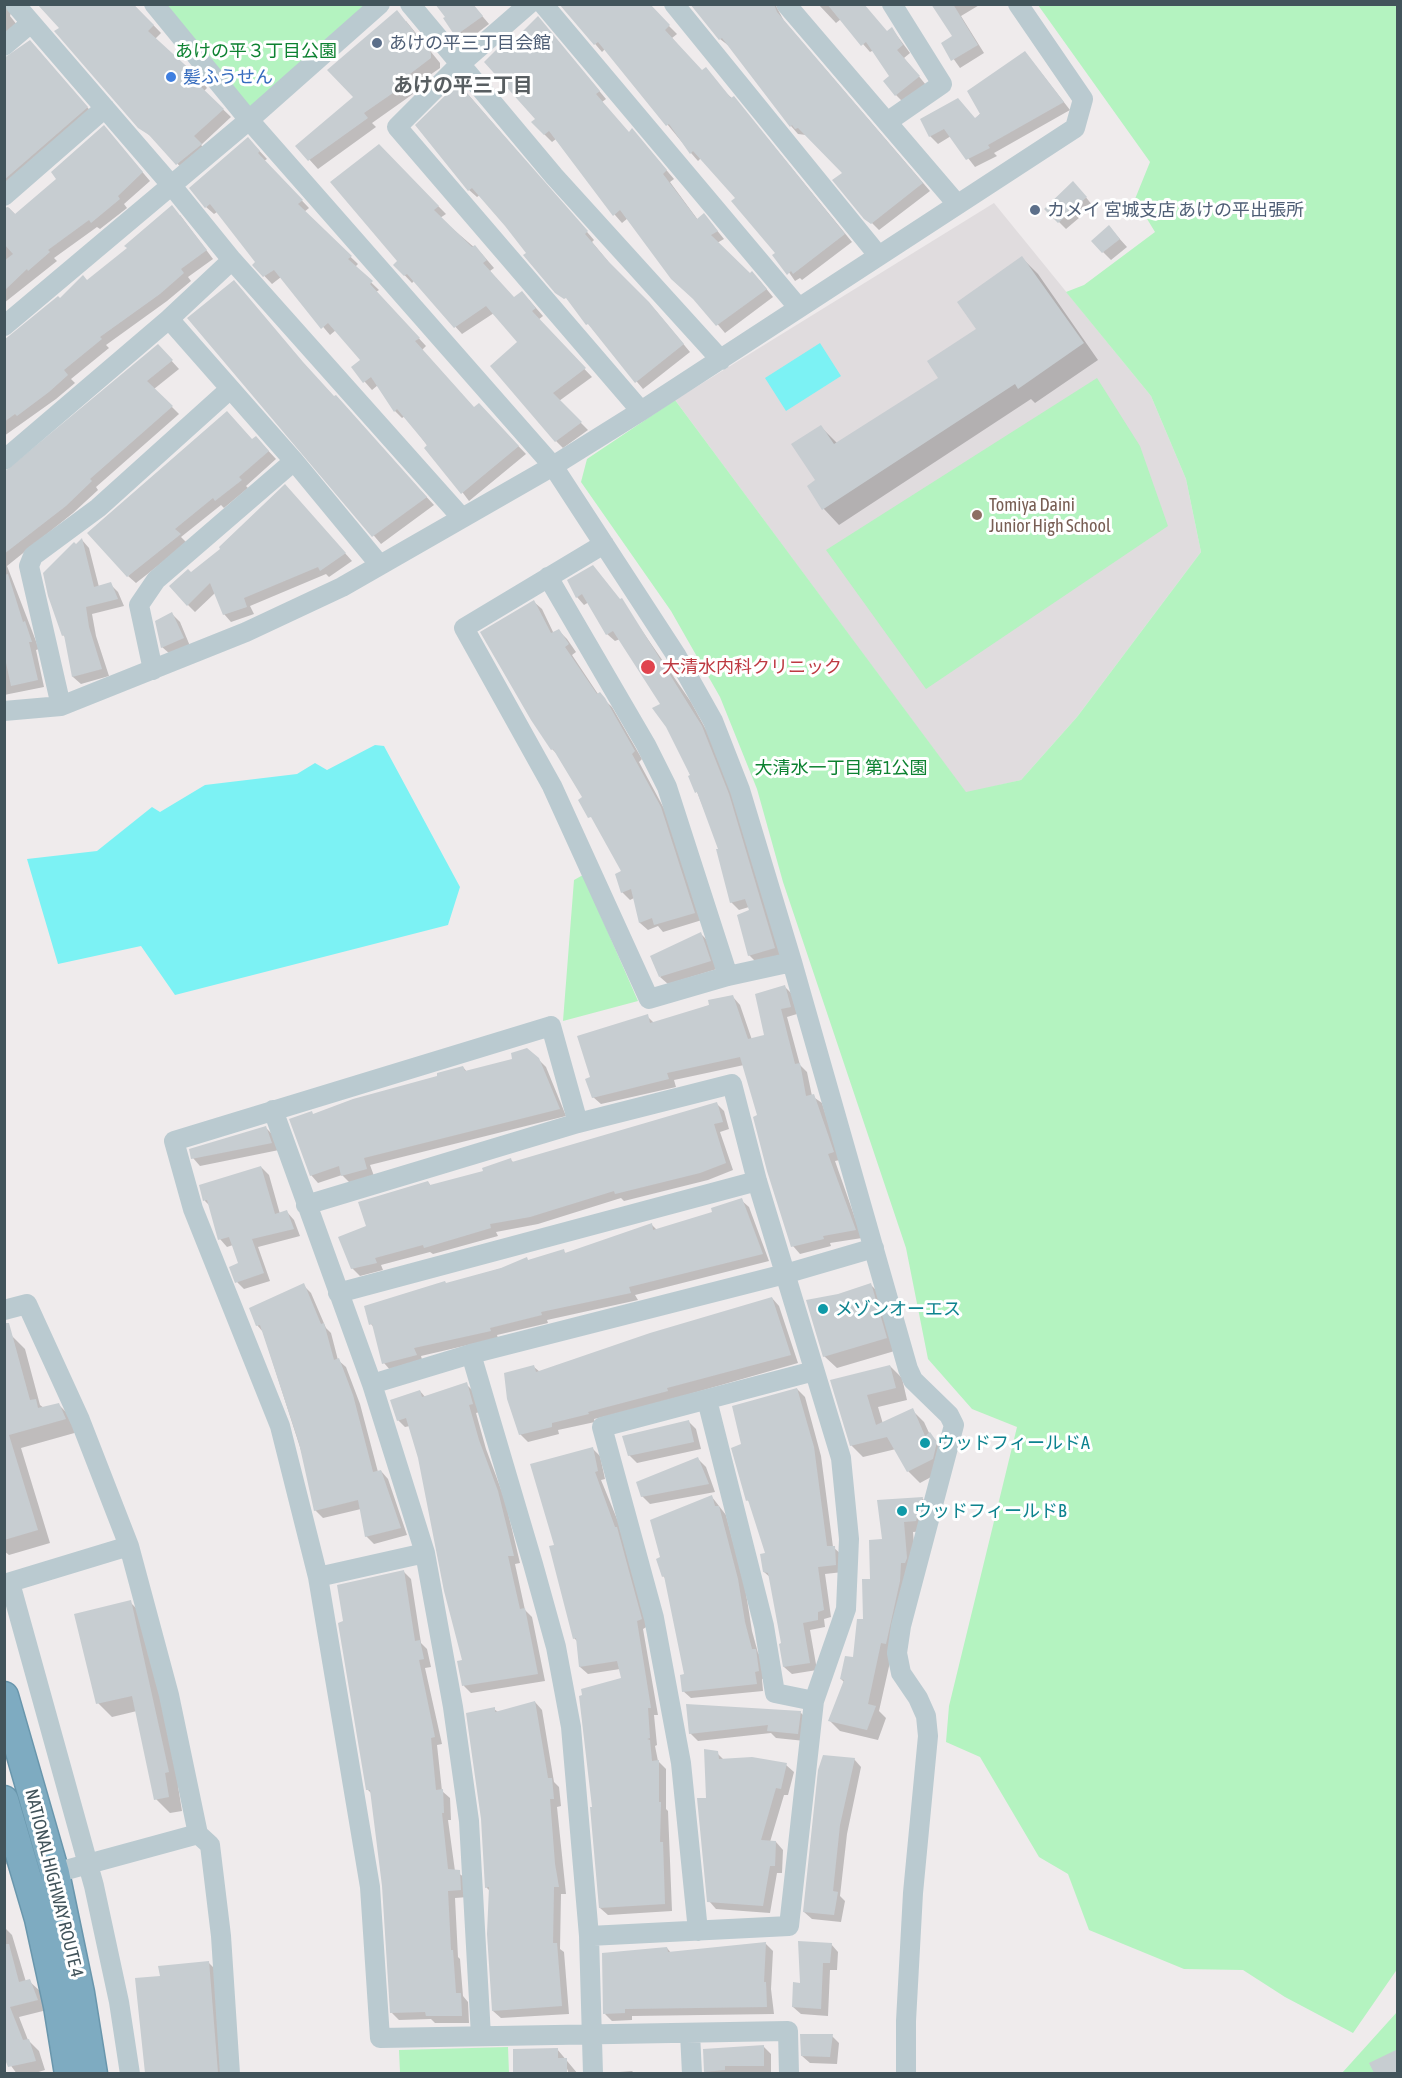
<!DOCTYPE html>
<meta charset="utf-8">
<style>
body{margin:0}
#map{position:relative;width:1402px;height:2078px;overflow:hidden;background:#efebec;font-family:"Asap Condensed",sans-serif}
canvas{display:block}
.frame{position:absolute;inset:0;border:6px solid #42545b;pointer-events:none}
</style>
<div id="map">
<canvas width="1402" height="2078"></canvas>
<div class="frame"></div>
</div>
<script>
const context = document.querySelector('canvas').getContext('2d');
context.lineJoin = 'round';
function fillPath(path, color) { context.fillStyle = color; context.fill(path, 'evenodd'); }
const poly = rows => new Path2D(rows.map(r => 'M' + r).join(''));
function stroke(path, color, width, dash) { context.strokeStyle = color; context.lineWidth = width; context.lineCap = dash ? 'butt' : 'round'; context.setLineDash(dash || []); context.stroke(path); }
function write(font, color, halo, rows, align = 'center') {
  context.font = font + ' "Asap Condensed","Noto Sans JP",sans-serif'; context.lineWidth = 6; context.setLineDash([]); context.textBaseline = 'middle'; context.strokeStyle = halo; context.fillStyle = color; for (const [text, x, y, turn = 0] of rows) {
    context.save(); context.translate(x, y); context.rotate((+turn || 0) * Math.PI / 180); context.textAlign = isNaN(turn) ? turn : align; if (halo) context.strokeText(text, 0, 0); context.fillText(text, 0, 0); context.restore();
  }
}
const education = poly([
 [994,203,1151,396,1186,479,1201,552,1077,717,1021,780,966,793,675,400]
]);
const green = poly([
 [164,4,379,5,249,120],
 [1038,5,1397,5,1398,1968,1353,2033,1285,1997,1243,1970,1184,1969,1089,1930,1068,1874,1039,1857,980,1757,946,1742,949,1706,1017,1427,972,1409,928,1359,906,1248,783,882,757,789,720,697,671,611,581,482,587,459,675,400,966,792,1021,780,1077,717,1201,552,1186,479,1151,396,1066,292,1084,285,1155,232,1135,199,1150,162],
 [1097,378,1140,446,1168,526,926,689,826,550],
 [583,875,638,1001,563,1021,574,880],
 [1397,2012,1397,2073,1342,2073],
 [508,2047,509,2073,400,2073,399,2050]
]);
const water = poly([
 [820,343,841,376,786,411,765,378],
 [375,745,384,746,460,887,448,925,175,995,141,946,58,964,27,859,97,851,152,807,160,812,205,785,297,774,315,763,327,770]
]);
const shadow = poly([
 [4,4,14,4,10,16,21,30,4,45],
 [133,4,161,33,155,39,203,83,207,88,204,91,231,117,201,145,208,152,185,172,157,141,139,127,61,28],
 [472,4,489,24,464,43,446,19],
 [561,4,654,11,677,34,672,38,702,72,741,106,852,242,802,280,800,278,795,281,737,198,701,158,698,161,691,153,605,49,602,52],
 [691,4,775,4,784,21,930,191,879,230,872,223,844,173,806,135,798,134,791,126,729,46,720,39],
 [818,4,847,4,888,33,892,29,910,53,904,58,926,85,903,102,896,95,891,76,874,50,870,52,841,19,836,23],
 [933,4,981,4,961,16,984,53,960,68,943,44,954,36],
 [406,21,440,63,440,68,410,89,413,94,372,123,376,127,318,169,297,146,355,97],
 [545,26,606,99,602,102,629,134,639,138,674,179,670,182,698,220,711,223,724,239,717,243,750,275,760,281,773,297,725,333,628,218,622,223,615,215,556,139,552,142,533,123,537,119,509,47],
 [37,49,94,115,4,194,4,58],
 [1032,61,1070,110,994,153,997,156,975,167,951,136,938,144,930,136,922,120,975,119],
 [466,92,594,240,592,242,616,271,656,311,690,352,643,389,480,195,477,197,469,190],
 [111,135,150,181,124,204,127,208,100,229,97,227,54,258,57,261,4,303,4,208,9,208,16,215],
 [255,146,267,159,264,161,309,208,304,212,358,264,355,267,379,290,376,292,426,346,422,350,475,409,479,405,526,454,469,501,405,416,402,418,395,411,378,385,372,390,365,382,353,367,362,360,336,330,330,335,281,277,272,284,254,265,257,262,217,212,214,214,206,207],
 [379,146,446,214,440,218,482,254,494,268,490,271,514,299,529,300,543,316,538,320,592,377,559,401,588,430,563,448,556,441,520,342,494,313,462,334,414,281,412,283,395,265,399,261],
 [1080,190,1093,206,1066,229,1046,209],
 [180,215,213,259,188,277,191,281,167,301,106,345,109,348,71,379,75,383,56,399,4,436,4,341],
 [1109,227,1127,247,1111,260,1103,252],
 [1022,258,1038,274,1098,360,1035,403,1031,399,839,525,824,509,817,481,821,427,838,444,941,379,978,329],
 [189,319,311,372,434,505,381,544],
 [158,346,179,369,154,389,179,414,96,487,98,490,73,513,7,566,39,649,36,650,44,687,4,695,4,475],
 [252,441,263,445,276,459,246,486,248,488,224,508,221,505,181,537,187,543,136,583,128,576],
 [293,494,352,561,329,577,326,574,250,606,254,614,231,622,224,614,215,593,195,612,188,605,191,574],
 [82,540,89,548,99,587,110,584,118,592,124,606,92,614,96,636,109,676,81,684,73,677,66,638,63,635],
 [569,581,621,600,691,702,709,735,736,803,782,956,757,963,749,955,751,910,749,907,739,910,731,902,720,849,662,705,620,639,615,641,607,634,589,602,584,605,577,597],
 [534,602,542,609,554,634,559,631,567,639,576,652,572,655,598,694,612,707,642,759,639,762,668,816,702,920,663,932,658,926,648,930,640,923,634,898,630,900,622,892,623,872,597,825,580,800,584,798,560,757,552,749],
 [172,614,180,622,190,646,170,654,162,647],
 [701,934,708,941,717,969,668,984,660,977],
 [784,986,792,994,797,1014,787,1017,800,1065,807,1072,812,1096,822,1103,840,1160,835,1161,862,1238,830,1243,831,1246,800,1254,793,1246,744,1065,674,1080,676,1087,601,1104,593,1097,592,1078,647,1016,655,1024,733,997,740,1005,752,1040,766,1036],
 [538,1059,546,1067,566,1116,370,1165,374,1176,350,1183,342,1175,318,1183,311,1175,314,1116,439,1077,463,1067,467,1072],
 [717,1104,724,1111,729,1129,720,1132,733,1170,708,1180,624,1201,621,1198,538,1224,496,1232,498,1236,433,1254,430,1252,381,1265,383,1270,360,1276,352,1268,368,1226,428,1182,431,1186,485,1172,510,1159,514,1163],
 [265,1127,273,1135,279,1150,200,1166,193,1158],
 [261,1167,269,1175,280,1214,287,1212,294,1220,300,1236,258,1247,270,1281,244,1289,237,1282,240,1264,233,1245,227,1247,220,1239,210,1206,205,1201,201,1186],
 [741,1200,749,1207,769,1261,635,1295,638,1300,547,1320,548,1323,497,1335,498,1338,421,1356,423,1363,391,1371,384,1363,375,1329,371,1324,446,1284,563,1251,567,1254,652,1225,657,1230,714,1213],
 [303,1285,311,1293,326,1328,331,1333,338,1360,346,1367,360,1404,378,1472,381,1471,388,1479,407,1535,374,1544,366,1536,361,1509,323,1518,315,1510,307,1469,263,1332,257,1325],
 [871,1285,883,1297,898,1350,837,1368,824,1356,838,1296],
 [772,1298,779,1306,798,1363,634,1410,594,1419,595,1422,558,1430,559,1434,528,1442,520,1434,534,1367,540,1372],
 [11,1335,25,1349,40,1405,44,1408,58,1404,72,1418,78,1432,21,1448,50,1543,9,1555,4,1551,4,1337],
 [890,1366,902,1378,907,1400,878,1407,883,1424,912,1410,924,1422,930,1435,942,1446,944,1470,920,1483,908,1471,896,1449,863,1457,851,1445,832,1381],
 [466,1384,474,1392,480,1412,476,1413,486,1449,505,1500,520,1563,515,1564,525,1610,532,1617,545,1681,471,1693,464,1686,464,1661,419,1457,410,1426,405,1427,398,1420,420,1391,426,1398],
 [797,1389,805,1397,821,1456,833,1547,842,1555,843,1572,825,1574,831,1617,824,1619,825,1627,810,1630,817,1670,792,1674,784,1667,783,1644,771,1578,764,1572,766,1554,751,1503,747,1500,743,1445],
 [688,1421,696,1429,701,1449,637,1463,629,1455],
 [593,1449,600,1456,605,1479,601,1480,624,1536,648,1626,643,1629,658,1715,654,1715,657,1745,655,1746,658,1761,666,1769,666,1809,668,1811,672,1911,608,1915,600,1908,594,1808,622,1679,620,1669,588,1674,580,1667,578,1642,574,1638,556,1546],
 [698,1459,706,1467,715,1492,650,1504,642,1496],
 [712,1497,726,1515,745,1587,752,1631,758,1653,763,1658,766,1678,762,1679,763,1691,691,1698,683,1691,686,1675,666,1579,663,1576],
 [922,1498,932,1509,926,1531,913,1532,916,1569,892,1653,879,1711,886,1718,878,1740,840,1731,830,1721,845,1683,841,1679,854,1658,883,1541],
 [404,1572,411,1579,421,1643,427,1649,431,1667,425,1668,442,1744,437,1745,442,1791,450,1798,451,1820,448,1820,455,1871,467,1879,468,1897,455,1898,458,1957,460,1959,463,1996,468,2002,469,2023,435,2023,431,2019,399,2020,392,2013,383,1886,372,1794,368,1790,345,1623],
 [130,1602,144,1616,182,1785,178,1786,182,1811,170,1813,156,1799,137,1711,112,1717,98,1703],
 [535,1702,542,1710,554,1782,559,1787,561,1806,557,1807,566,1894,561,1894,560,1949,564,1952,569,2014,501,2018,493,2011,491,1892,486,1887,494,1709,498,1712],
 [800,1712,808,1720,805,1741,776,1738,771,1733,698,1741,690,1733],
 [717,1753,724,1760,786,1765,794,1772,788,1795,784,1795,770,1842,776,1842,783,1850,782,1873,777,1873,770,1913,716,1909,709,1901,707,1799],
 [854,1759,861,1767,847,1834,840,1896,845,1901,841,1922,812,1919,804,1912],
 [4,1841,11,1863,4,1865],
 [4,1927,12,1935,26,1982,29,1981,40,1991,47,2010,19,2017,28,2040,39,2051,45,2070,32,2074,17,2074,4,2056],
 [766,1944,773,1951,771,1989,774,2014,632,2016,632,2020,612,2021,605,2014,667,1948,672,1954],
 [831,1944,838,1952,837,1970,830,1970,828,2016,801,2014,793,2007,802,1985],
 [208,1962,220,1974,228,2074,147,2074,136,1980,161,1977],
 [832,2036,839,2043,837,2064,810,2063,802,2056],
 [764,2047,771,2054,771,2074,705,2074,704,2050],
 [557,2049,578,2074,569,2074,565,2063,566,2074,515,2074,514,2050],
 [632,2071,635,2074,606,2074,606,2073]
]);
const building = poly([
 [37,4,133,4,154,25,148,31,195,74,201,80,197,83,224,109,194,136,202,144,176,165,149,135,138,128,54,31,59,28],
 [435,4,473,4,483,16,455,36,443,18,445,17],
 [559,4,650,4,670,25,665,30,702,70,706,67,731,98,734,96,845,234,793,274,791,271,787,275,772,255,775,253,731,201,735,198,693,151,690,154,669,124,666,126,598,42,594,45],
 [690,4,774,4,777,12,923,183,871,224,864,219,832,180,842,173,798,128,795,129,792,125,790,127,722,38,719,40],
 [827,4,864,4,887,31,892,27,903,45,897,50,920,76,895,96,883,81,889,76,866,42,861,46],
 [931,4,953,4,978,45,951,61,941,43,952,36],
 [397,10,431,53,431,58,402,80,406,84,364,113,368,118,308,161,295,146,353,97,327,70],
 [538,16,600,91,596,94,629,132,632,128,667,170,663,174,697,219,704,213,718,231,711,235,750,273,752,271,767,289,716,326,693,299,671,279,620,210,613,216,549,131,544,135,531,122,535,119,484,62,505,41,509,45],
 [30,40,88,107,4,180,4,58],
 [1025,51,1064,102,988,145,990,148,966,160,944,129,929,137,920,119,958,98,975,118,980,114,967,91],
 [458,83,588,231,585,234,609,262,649,302,684,344,635,383,588,324,586,325,566,298,564,299,555,293,523,255,526,253,505,226,472,188,468,191,415,125],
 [104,125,143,172,118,196,120,199,91,223,89,220,48,250,50,252,28,271,27,269,4,291,4,261,13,254,4,244,4,208,8,207,15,214,56,179,51,172],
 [248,137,260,151,258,153,303,200,298,204,352,256,348,259,373,281,370,284,420,338,415,341,474,407,479,403,519,446,461,494,424,448,427,445,397,409,394,412,371,377,363,383,351,367,360,360,328,323,321,329,274,270,263,277,252,265,255,262,210,204,205,208,189,188],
 [379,144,439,206,434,210,472,247,475,245,487,260,483,263,514,297,522,291,536,308,532,311,586,368,553,393,582,422,555,442,490,366,517,342,486,306,454,328,407,274,404,276,393,265,397,261,330,182],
 [1073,181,1087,197,1058,223,1044,209],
 [172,205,207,250,181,269,184,273,160,294,100,337,102,339,64,370,68,375,49,392,17,416,15,414,4,422,4,340,58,296,60,298,83,275,87,280,127,248,124,246],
 [1109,225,1120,239,1102,253,1091,241],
 [1022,256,1084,343,1018,389,1015,384,822,510,807,486,815,480,791,444,821,425,834,444,938,378,927,361,976,329,957,302],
 [234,280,303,362,334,396,336,395,427,497,372,537,187,318],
 [158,344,173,360,147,381,173,406,90,479,92,481,66,506,4,554,4,472],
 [227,411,252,439,256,436,269,451,239,477,242,480,215,501,213,498,175,529,181,534,127,577,87,533],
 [285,484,346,553,320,571,318,567,244,598,247,607,223,615,210,583,187,606,169,586,188,569,191,572,220,549,219,547],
 [82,538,94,587,111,582,118,599,86,607,89,627,102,669,72,677,64,635,62,636,48,596,43,573,74,542,76,544],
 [593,565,620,599,622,598,702,726,729,794,775,948,748,956,737,915,749,910,745,899,730,903,716,849,718,849,697,792,695,793,688,776,690,775,666,727,652,708,660,704,613,631,606,635,582,594,576,598,567,580],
 [8,574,23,622,25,621,32,642,29,642,38,680,11,686,4,653,4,575],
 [534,600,551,633,559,629,569,644,565,647,597,694,600,692,605,698,635,751,632,754,661,807,695,913,654,925,652,918,639,923,631,889,621,893,615,874,621,871,591,817,588,818,578,800,582,797,553,749,551,750,531,720,480,632],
 [172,612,184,638,161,648,155,621],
 [701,932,711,961,659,977,650,956],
 [785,985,791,1007,781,1009,795,1064,800,1063,806,1096,814,1094,834,1152,828,1154,856,1230,823,1236,824,1239,791,1247,767,1171,753,1117,757,1115,740,1057,667,1073,669,1079,592,1098,585,1079,590,1077,577,1036,648,1014,650,1023,709,1005,708,1000,733,995,748,1039,764,1035,755,994],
 [527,1048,539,1058,560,1109,364,1158,367,1169,341,1176,339,1166,310,1176,289,1119,312,1111,313,1114,353,1099,437,1076,437,1073,463,1066,465,1071,512,1059,511,1053],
 [717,1102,723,1122,714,1124,726,1163,700,1173,615,1194,614,1191,530,1217,490,1224,491,1228,424,1248,423,1245,375,1258,377,1263,351,1269,338,1237,366,1226,358,1202,428,1181,430,1185,483,1171,482,1168,511,1158,512,1162],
 [266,1126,272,1143,191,1159,189,1149],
 [261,1166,275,1214,287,1210,294,1229,252,1239,264,1273,235,1283,229,1267,238,1263,229,1237,218,1240,207,1200,203,1201,199,1185],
 [742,1198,763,1254,629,1287,631,1293,541,1312,542,1315,490,1328,491,1331,414,1348,417,1355,382,1364,372,1324,369,1325,364,1306,445,1281,446,1283,501,1268,527,1257,528,1260,564,1249,565,1253,652,1223,653,1230,712,1212,711,1208],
 [304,1283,321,1324,324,1323,334,1360,339,1358,353,1395,373,1472,381,1470,401,1528,365,1537,358,1500,314,1511,299,1443,260,1325,256,1326,249,1308],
 [871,1283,887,1338,823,1357,806,1300,838,1294],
 [772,1297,791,1355,667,1388,668,1391,588,1412,589,1414,552,1423,552,1427,519,1435,507,1399,504,1373,534,1365,536,1372,650,1333],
 [4,1323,9,1323,30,1400,36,1399,38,1408,59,1403,66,1419,9,1435,38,1530,4,1540],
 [890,1365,896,1388,867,1395,876,1425,913,1408,925,1436,930,1432,937,1442,933,1459,907,1472,887,1437,850,1446,830,1380],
 [467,1382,473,1404,469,1405,479,1440,498,1491,514,1556,508,1556,520,1609,525,1608,538,1674,462,1686,457,1661,462,1660,444,1591,418,1458,406,1418,397,1421,390,1400,420,1390,422,1397],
 [797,1388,814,1447,827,1546,835,1546,836,1565,818,1567,824,1610,818,1612,818,1620,803,1623,810,1663,783,1667,779,1644,781,1643,768,1573,763,1572,760,1554,765,1553,748,1500,746,1501,731,1448,741,1444,732,1406],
 [689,1420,694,1442,628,1456,622,1436],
 [593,1447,598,1471,595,1472,615,1527,617,1527,642,1619,637,1621,651,1708,648,1708,650,1738,647,1739,650,1740,652,1761,659,1760,659,1802,661,1802,660,1842,663,1842,665,1904,599,1908,590,1807,592,1807,579,1696,582,1695,581,1689,621,1678,617,1661,579,1667,576,1638,573,1639,549,1546,554,1545,530,1464],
 [698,1457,709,1484,641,1497,636,1482],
 [712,1495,715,1506,719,1506,738,1579,745,1622,752,1649,756,1649,759,1671,755,1672,757,1684,682,1692,680,1675,684,1674,664,1576,662,1577,656,1559,660,1557,650,1520],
 [923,1497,916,1521,904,1522,907,1558,905,1563,901,1563,900,1581,886,1644,881,1643,868,1704,876,1706,867,1730,828,1721,844,1680,840,1679,845,1656,853,1657,857,1619,863,1619,862,1579,870,1579,869,1540,882,1539,877,1500],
 [404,1570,415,1641,420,1640,424,1659,419,1660,435,1737,431,1738,436,1790,443,1789,444,1813,442,1813,448,1869,460,1870,461,1890,448,1891,451,1950,453,1950,456,1993,461,1993,462,2016,426,2016,425,2012,390,2013,382,1886,370,1790,366,1790,338,1623,343,1621,337,1585],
 [131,1600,169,1772,165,1773,169,1797,154,1800,132,1696,96,1704,74,1614],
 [535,1701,548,1778,552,1778,554,1799,550,1799,555,1864,559,1887,554,1887,553,1943,557,1943,562,2006,492,2011,487,1934,489,1887,485,1888,481,1819,466,1713,495,1707,495,1712],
 [686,1704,801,1711,798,1734,767,1731,768,1725,689,1734],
 [704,1749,718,1751,719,1759,752,1757,787,1763,781,1789,776,1788,761,1840,776,1841,775,1866,770,1866,763,1906,707,1902,697,1798,706,1798],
 [823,1755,855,1758,840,1825,833,1891,838,1892,834,1915,803,1912,818,1770],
 [798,1941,832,1943,830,1963,823,1963,821,2009,792,2007,793,1982,800,1983],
 [766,1942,764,1982,766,1982,767,2007,625,2009,625,2013,603,2014,602,1953,667,1947,668,1952],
 [4,1944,9,1944,19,1982,30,1979,38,2000,10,2007,23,2040,29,2039,36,2061,8,2067,4,2057],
 [209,1961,218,2073,145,2073,135,1978,160,1976,158,1966],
 [800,2034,833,2034,830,2057,801,2056],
 [764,2045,764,2066,725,2066,725,2070,704,2072,703,2049],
 [558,2048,558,2058,567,2058,567,2073,513,2073,513,2049],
 [1398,2049,1398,2073,1374,2073,1369,2063]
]);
const minor = poly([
 [15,4,172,186,232,260,462,518],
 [154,4,249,120,553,466,676,655,713,721,740,790,792,962,908,1369,913,1380,949,1415,954,1425,901,1626,897,1653,901,1673,918,1698,926,1716,928,1736,913,1893,906,2021,906,2074],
 [410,4,554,176,721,360],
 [529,4,459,65,397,127,641,411],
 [543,4,798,307],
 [674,4,878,255],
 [786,4,957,204],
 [4,46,31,23],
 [887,122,942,84,892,4],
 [4,196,105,108],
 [232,260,169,319,294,461,379,564],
 [4,326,249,120,380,4],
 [4,460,169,319],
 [604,544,464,628,552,786,649,999,728,976,792,962],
 [548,577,646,745,667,787,728,976],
 [153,670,139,605,156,580,294,461],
 [61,706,29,566,33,556,98,508,229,390],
 [4,711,61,706,246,632,342,587,553,466,641,411,1075,128,1083,99,1018,4],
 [273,1110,372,1384,425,1553,453,1707,469,1821,481,2036],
 [578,1123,551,1026,174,1141,193,1209,280,1426,318,1577,370,1887,380,2038,788,2031,789,2074],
 [306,1205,578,1123,732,1084,757,1181,841,1458,849,1539,846,1609,814,1701,789,1926,589,1936],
 [338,1293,757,1181],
 [4,1310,27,1304,80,1420,129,1546,4,1584],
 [471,1354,533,1564,556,1647,571,1727,589,1936,593,2074],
 [372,1384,471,1354,785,1274,874,1248],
 [707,1400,764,1626,775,1693,814,1701],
 [318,1577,425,1553],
 [10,1583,94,1886,119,2002,130,2074],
 [198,1834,210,1845,221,1936,230,2074],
 [55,1873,198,1834,169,1695,129,1546],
 [698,1931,681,1763,654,1618,602,1427,814,1371],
 [690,2033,692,2074]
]);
const highway = poly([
 [4,1696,55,1873,80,1993,93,2074],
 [4,1800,39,1919,58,2006,69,2074]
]);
const markers = [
 [377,43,6,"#5c6f8a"],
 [171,77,6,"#3f7fe0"],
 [1035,210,6,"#5c6f8a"],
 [977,515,6,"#8d6e63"],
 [648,667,8,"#e0444e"],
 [823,1309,6,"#0f9aa8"],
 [925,1443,6,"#0f9aa8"],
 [902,1511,6,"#0f9aa8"]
];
const serviceNames = [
 ["あけの平三丁目会館",389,43],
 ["カメイ 宮城支店 あけの平出張所",1047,210]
];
const parkNames = [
 ["あけの平３丁目公園",256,51],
 ["大清水一丁目 第1公園",841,768]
];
const shopNames = [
 ["髪ふうせん",183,77]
];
const educationNames = [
 ["Tomiya Daini",989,505],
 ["Junior High School",989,526]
];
const healthNames = [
 ["大清水内科クリニック",662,667]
];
const cultureNames = [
 ["メゾンオーエス",835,1309],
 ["ウッドフィールドA",937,1443],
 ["ウッドフィールドB",914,1511]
];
const streetNames = [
 ["NATIONAL HIGHWAY ROUTE 4",54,1883,76]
];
const neighbourhoodNames = [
 ["あけの平三丁目",463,86]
];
fillPath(education, '#e0dcde');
fillPath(green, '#b4f3c0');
fillPath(water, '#7cf2f4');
fillPath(shadow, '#0003');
fillPath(building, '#c7cdd1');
stroke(highway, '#6996ac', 31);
stroke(minor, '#bacad0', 20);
stroke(highway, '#7eabc1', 28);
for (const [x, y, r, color] of markers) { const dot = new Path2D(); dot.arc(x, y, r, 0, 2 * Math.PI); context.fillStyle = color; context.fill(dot); stroke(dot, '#fff', 2); }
write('18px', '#4e5e75', '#fff', serviceNames, 'left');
write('18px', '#0d8231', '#fff', parkNames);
write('18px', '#366cbe', '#fff', shopNames, 'left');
write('18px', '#785e54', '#fff', educationNames, 'left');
write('18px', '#be3a42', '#fff', healthNames, 'left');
write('18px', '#0d838f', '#fff', cultureNames, 'left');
write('18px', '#42545b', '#fff', streetNames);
write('bold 20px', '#585e61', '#fff', neighbourhoodNames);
</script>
